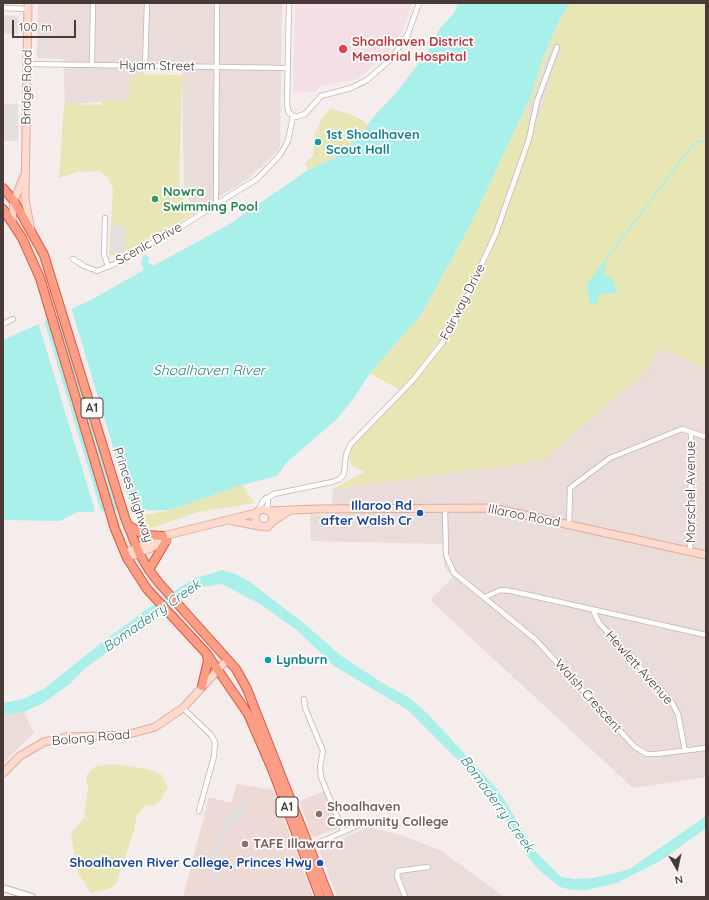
<!DOCTYPE html>
<style>
body{margin:0}
#map{position:relative;width:709px;height:900px;overflow:hidden;background:#f5edeb;font-family:Quicksand,sans-serif}
canvas{display:block}
.frame{position:absolute;inset:0;border:4px solid #493a38;pointer-events:none}
.north{position:absolute;left:657px;top:848px;width:40px;height:40px;-webkit-text-stroke:3px #fff;paint-order:stroke;rotate:171deg;font-size:11px;font-weight:700;line-height:16px;text-align:center;color:#493a38}
.north::after{content:'';display:block;margin:auto;width:14px;height:18px;background:#493a38;clip-path:polygon(50% 0,100% 100%,50% 72%,0 100%)}
.scale{position:absolute;left:12px;top:20px;width:64px;height:18px;box-sizing:border-box;border:2px solid #493a38;border-top:0;padding-left:5px;font-size:12px;line-height:14px;white-space:nowrap;color:#493a38;-webkit-text-stroke:3px #fff;paint-order:stroke}
</style>
<div id="map">
<canvas width="709" height="900"></canvas>
<div class="frame"></div>
<div class="north">N</div>
<div class="scale">100 m</div>
</div>
<script>
const context = document.querySelector('canvas').getContext('2d');
context.lineJoin = 'round';
function fillPath(path, color) { context.fillStyle = color; context.fill(path, 'evenodd'); }
const poly = rows => new Path2D(rows.map(r => 'M' + r).join(''));
function stroke(path, color, width, dash) { context.strokeStyle = color; context.lineWidth = width; context.lineCap = dash ? 'butt' : 'round'; context.setLineDash(dash || []); context.stroke(path); }
function write(font, color, halo, rows, align = 'center') {
  context.font = font + ' Quicksand,sans-serif'; context.lineWidth = 3.5; context.setLineDash([]); context.textBaseline = 'middle'; context.strokeStyle = halo; context.fillStyle = color; for (const [text, x, y, turn = 0] of rows) {
    context.save(); context.translate(x, y); context.rotate((+turn || 0) * Math.PI / 180); context.textAlign = isNaN(turn) ? turn : align; if (halo) context.strokeText(text, 0, 0); context.fillText(text, 0, 0); context.restore();
  }
}
const residential = poly([
 [38,3,282,3,280,146,278,151,248,179,197,210,184,193,182,63,144,63,142,98,65,105,63,59,39,58,37,56],
 [655,350,666,351,706,369,706,777,633,788,430,600,453,577,444,566,442,544,311,541,310,514,331,516,333,489,500,467],
 [24,712,34,733,3,763,3,715],
 [368,827,400,835,440,850,504,897,337,897,319,849]
]);
const education = poly([
 [237,784,273,790,313,897,183,897,209,797,231,803],
 [325,791,340,827,315,837,312,836,299,801]
]);
const medical = poly([
 [295,3,412,3,402,34,398,41,384,56,358,79,320,87,315,92,293,93]
]);
const green = poly([
 [571,3,706,3,706,369,666,351,655,350,651,367,543,460,500,467,333,489,364,472,350,464,350,451,356,440,403,392,370,373,421,315,470,226,530,98,543,58,560,19],
 [131,74,182,75,179,194,196,213,117,256,109,255,113,190,109,179,100,171,77,172,59,178,64,104,102,105,102,100,129,100],
 [331,109,347,113,363,120,367,125,361,135,334,158,308,170,305,163,313,156,314,135,324,115],
 [242,485,255,503,198,512,151,528,142,527,135,517,170,510],
 [111,764,148,769,162,775,168,787,161,800,155,805,145,806,137,814,134,831,116,884,109,889,91,893,77,871,71,833,84,818,88,788,86,776,94,767]
]);
const parking = poly([
 [3,15,18,16,18,34,3,34],
 [552,44,562,49,561,56,558,56,538,119,526,115],
 [3,104,18,104,18,141,3,141],
 [120,222,126,234,126,249,118,254,110,253,111,229],
 [248,801,249,810,241,812,243,816,224,836,217,866,219,884,211,883,210,856,227,816,236,806]
]);
const water = poly([
 [458,3,571,3,560,19,543,58,530,98,470,226,421,315,370,373,354,398,336,420,287,462,277,476,242,485,170,510,77,512,60,521,3,520,3,340,89,301,144,270,141,263,144,254,149,257,148,262,153,266,195,243,228,225,308,170,334,158,361,135,373,117,396,93,428,51,441,27,454,13],
 [607,258,604,275,612,278,618,293,600,294,597,303,595,305,590,305,588,295,587,283],
 [222,570,236,574,250,582,306,625,340,655,381,682,408,697,426,712,498,790,537,853,561,877,575,879,592,878,620,872,631,868,706,816,706,828,660,861,617,883,586,890,572,890,560,887,539,870,527,856,506,819,486,796,473,775,408,710,334,666,297,630,260,604,222,584,203,587,176,602,84,669,72,682,45,702,24,712,3,715,3,703,23,699,45,688,101,643,150,607,193,579]
]);
const pier = poly([
 [71,307,133,514,119,514,58,313],
 [44,320,102,514,96,514,38,322]
]);
const stream = poly([
 [607,258,692,146,697,142,706,140]
]);
const minor = poly([
 [289,3,287,105,289,113,296,117,305,114,321,96,351,88,367,80,391,59,408,34,419,3],
 [3,8,28,9],
 [27,64,287,68],
 [92,65,93,3],
 [145,67,147,3],
 [216,205,217,3],
 [105,218,104,254,108,266],
 [73,259,84,266,97,271,117,263,179,228,239,190,257,179,280,155,288,141,293,116],
 [3,324,13,319],
 [266,498,268,501,267,509],
 [445,508,446,555,454,573,535,639,635,747,647,754,656,754,706,748],
 [258,511,263,501,274,494,332,482,340,479,344,474,346,455,350,445,413,380,443,342,458,316,496,233,529,139,537,101,557,47],
 [569,524,570,488,610,458,682,429,706,437],
 [690,551,691,432],
 [485,597,501,590,511,591,706,635],
 [593,610,599,623,671,701,678,714,685,751],
 [304,699,305,708,323,751,320,767,321,777,343,831],
 [183,708,211,735,215,742,214,756,199,811],
 [309,847,368,821],
 [405,897,397,876,398,871,428,867]
]);
const tertiary = poly([
 [3,888,32,897]
]);
const secondary = poly([
 [28,3,25,199,31,230],
 [12,221,14,201,24,176],
 [269,511,273,516,272,522,268,527,259,526,256,522,255,516,258,511,263,509,269,511,317,509,493,508,706,555],
 [233,521,259,526],
 [272,522,290,510],
 [125,553,163,536,256,513],
 [127,558,167,541],
 [3,773,20,756,44,742,67,737,126,735,155,727,183,708,227,660]
]);
const trunk = poly([
 [3,188,14,201,44,255,125,518,139,553,149,570,159,583,236,669,247,689,329,897],
 [3,209,22,238,40,278,115,529,127,558,147,589,207,654,248,714,272,769,320,897],
 [128,525,144,535,163,536],
 [149,570,166,541],
 [202,686,208,661,207,656]
]);
const markers = [
 [343,49,5,"#e0444e"],
 [318,142,4,"#0f9aa8"],
 [155,199,4,"#2e9e5b"],
 [420,513,4,"#1a4fb4"],
 [268,660,4,"#0f9aa8"],
 [319,814,4,"#8d6e63"],
 [245,844,4,"#8d6e63"],
 [320,863,4,"#1a4fb4"]
];
const shields = [
 [92,408,22],
 [287,807,22]
];
const shieldNames = [
 ["A1",92,408],
 ["A1",287,807]
];
const healthNames = [
 ["Shoalhaven District",352,42],
 ["Memorial Hospital",352,57]
];
const streetNames = [
 ["Hyam Street",157,66,1],
 ["Bridge Road",27,87,-89],
 ["Scenic Drive",149,244,-29],
 ["Fairway Drive",463,302,-63],
 ["Morschel Avenue",691,492,-90],
 ["Princes Highway",133,495,71],
 ["Illaroo Road",524,516,11],
 ["Hewlett Avenue",639,668,48],
 ["Walsh Crescent",588,696,48],
 ["Bolong Road",91,738,-5]
];
const cultureNames = [
 ["1st Shoalhaven",326,135],
 ["Scout Hall",326,150],
 ["Lynburn",276,660]
];
const leisureNames = [
 ["Nowra",163,192],
 ["Swimming Pool",163,207]
];
const transitNames = [
 ["Illaroo Rd",412,506],
 ["after Walsh Cr",412,521],
 ["Shoalhaven River College, Princes Hwy",312,863]
];
const educationNames = [
 ["Shoalhaven",327,807],
 ["Community College",327,822],
 ["TAFE Illawarra",253,844]
];
const waterNames = [
 ["Shoalhaven River",209,371],
 ["Bomaderry Creek",152,616,-35],
 ["Bomaderry Creek",497,804,54]
];
fillPath(residential, '#e9dcd9');
fillPath(education, '#eedad5');
fillPath(medical, '#f5dfe7');
fillPath(green, '#e8e6b4');
fillPath(parking, '#e4dfdf');
fillPath(water, '#a9f0ea');
fillPath(pier, '#f5edeb');
stroke(stream, '#a9f0ea', 1.5);
stroke(minor, '#c3b3b0', 6);
stroke(tertiary, '#c3b3b0', 8);
stroke(secondary, '#daaea0', 9);
stroke(trunk, '#db543e', 10);
stroke(minor, '#fff', 4.5);
stroke(tertiary, '#fff', 6);
stroke(secondary, '#fed9cc', 7);
stroke(trunk, '#fc9d86', 8);
for (const [x, y, r, color] of markers) { const dot = new Path2D(); dot.arc(x, y, r, 0, 2 * Math.PI); context.fillStyle = color; context.fill(dot); stroke(dot, '#fff', 1.5); }
for (const [x, y, w] of shields) { const box = new Path2D(); box.roundRect(x - w / 2, y - 10, w, 20, 3); context.fillStyle = '#fff'; context.fill(box); stroke(box, '#493a38', 1); }
write('bold 12px', '#493a38', null, shieldNames);
write('bold 13px', '#be3a42', '#fff', healthNames, 'left');
write('13px', '#493a38', '#fff', streetNames);
write('bold 13px', '#0d838f', '#fff', cultureNames, 'left');
write('bold 13px', '#27864d', '#fff', leisureNames, 'left');
write('bold 13px', '#164399', '#fff', transitNames, 'right');
write('bold 13px', '#785e54', '#fff', educationNames, 'left');
write('italic 14px', '#28837d', '#fff', waterNames);
</script>
